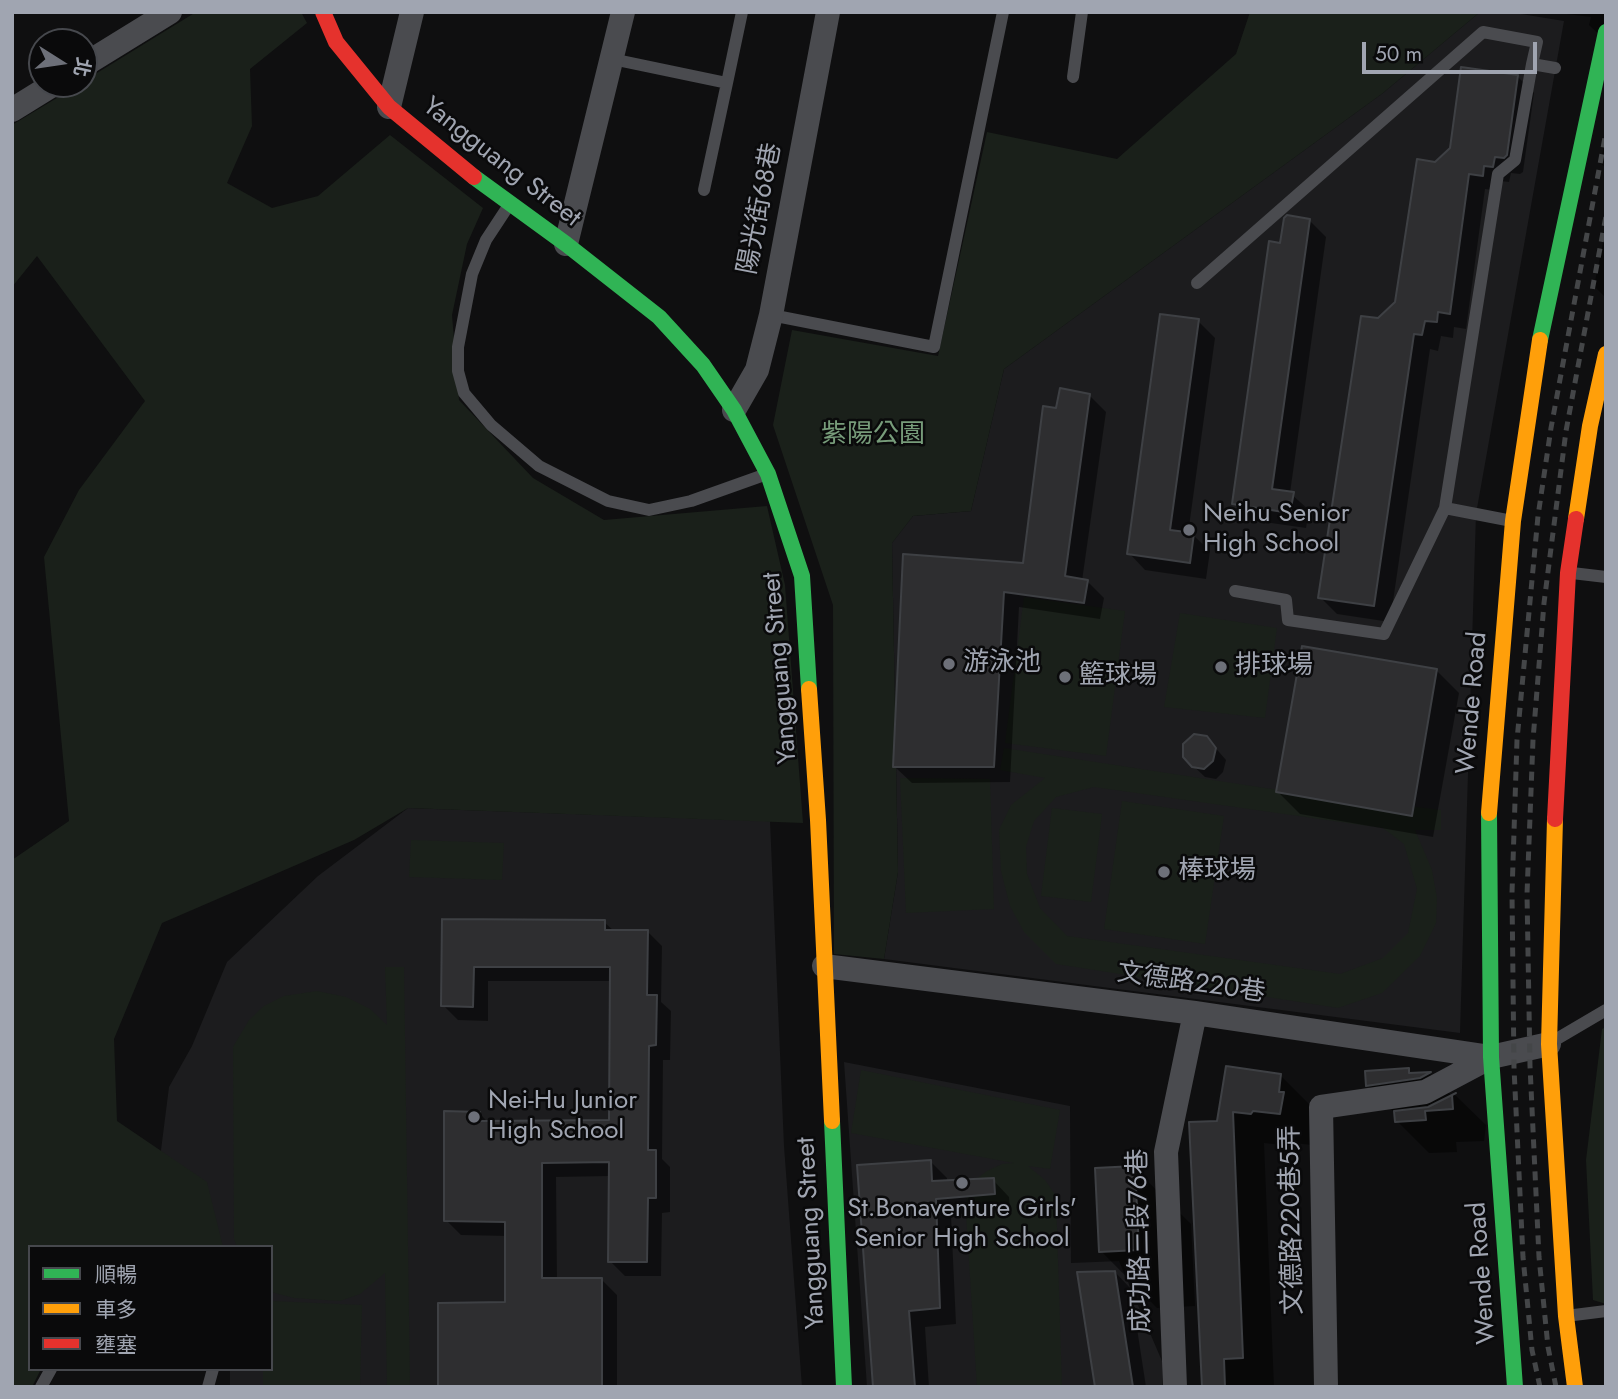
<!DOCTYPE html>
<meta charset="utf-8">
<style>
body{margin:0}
#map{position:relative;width:1618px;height:1399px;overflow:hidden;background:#0f0f10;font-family:Jost,"Noto Sans TC",sans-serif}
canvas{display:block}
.frame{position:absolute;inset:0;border:14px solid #a0a5b1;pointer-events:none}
.legend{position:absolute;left:28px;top:1245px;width:245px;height:126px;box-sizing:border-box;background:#0a0a0b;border:2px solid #46484d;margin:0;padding:9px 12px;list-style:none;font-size:21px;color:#a0a5b1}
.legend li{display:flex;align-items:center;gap:14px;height:35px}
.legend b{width:35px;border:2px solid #46484d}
.north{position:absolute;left:28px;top:28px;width:70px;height:70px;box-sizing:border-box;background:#0a0a0b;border:2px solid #46484d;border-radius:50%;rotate:102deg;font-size:19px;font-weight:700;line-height:28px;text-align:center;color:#a0a5b1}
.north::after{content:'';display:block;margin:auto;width:24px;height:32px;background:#6d7079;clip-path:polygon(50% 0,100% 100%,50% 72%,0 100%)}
.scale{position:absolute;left:1362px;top:42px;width:175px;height:32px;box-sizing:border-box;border:4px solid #a0a5b1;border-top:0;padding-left:9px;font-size:21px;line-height:24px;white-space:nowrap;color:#a0a5b1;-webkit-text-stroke:5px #0a0a0b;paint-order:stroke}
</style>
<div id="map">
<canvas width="1618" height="1399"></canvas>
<div class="frame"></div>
<ul class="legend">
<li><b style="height:9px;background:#30b455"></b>順暢</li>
<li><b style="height:9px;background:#ff9f0a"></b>車多</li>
<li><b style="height:9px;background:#e5322d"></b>壅塞</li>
</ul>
<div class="north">北</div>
<div class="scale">50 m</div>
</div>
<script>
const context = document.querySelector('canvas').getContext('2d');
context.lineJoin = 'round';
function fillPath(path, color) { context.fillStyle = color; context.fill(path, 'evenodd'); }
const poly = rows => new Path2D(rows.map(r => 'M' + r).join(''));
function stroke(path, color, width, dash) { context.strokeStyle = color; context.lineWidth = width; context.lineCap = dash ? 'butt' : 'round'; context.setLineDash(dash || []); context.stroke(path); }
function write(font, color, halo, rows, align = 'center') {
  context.font = font + ' Jost,"Noto Sans TC",sans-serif'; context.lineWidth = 5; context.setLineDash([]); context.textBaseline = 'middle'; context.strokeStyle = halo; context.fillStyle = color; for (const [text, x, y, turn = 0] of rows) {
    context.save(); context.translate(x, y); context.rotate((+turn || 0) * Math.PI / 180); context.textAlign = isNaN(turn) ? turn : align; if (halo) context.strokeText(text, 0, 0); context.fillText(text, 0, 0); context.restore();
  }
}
const built = poly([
 [1480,12,1509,12,1564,21,1476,514,1460,1033,884,959,898,872,892,543,913,516,971,511,1004,369,1383,93],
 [408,808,770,821,784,1146,802,1387,230,1387,230,1369,271,1369,271,1247,139,1247,160,1158,169,1087,192,1046,227,962,318,876],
 [844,1062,1070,1106,1071,1263,1119,1261,1162,1361,1162,1387,867,1387]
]);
const green = poly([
 [196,12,301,12,307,23,250,69,252,126,227,183,272,208,318,196,390,135,483,208,467,244,452,315,459,400,533,478,604,520,767,506,785,585,803,823,408,808,354,840,162,923,114,1039,117,1121,207,1182,223,1247,30,1247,30,1369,41,1369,32,1387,12,1387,12,860,69,821,44,557,79,490,145,401,37,256,12,287,12,125,80,84,84,84,84,81],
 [1250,12,1480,12,1383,93,1004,369,971,511,913,516,892,543,898,872,884,959,834,954,833,605,773,425,792,330,938,356,987,132,1117,159,1236,54],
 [1024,597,1125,611,1106,756,1005,743],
 [1180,613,1277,628,1265,718,1164,707],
 [1004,748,1278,790,1441,810,1441,830,1415,830,1432,870,1437,898,1436,923,1420,956,1382,993,1338,1008,1056,964,1024,932,1010,906,1001,871,999,830,1011,805,1045,778,1000,770],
 [1094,787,1383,828,1404,844,1417,889,1408,933,1383,958,1340,974,1067,936,1040,908,1027,874,1026,847,1034,821,1056,797],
 [900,778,990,779,994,909,906,913],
 [1122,801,1224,816,1205,944,1104,929],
 [1052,808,1102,814,1091,902,1041,896],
 [411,840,504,843,502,880,409,877],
 [385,967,404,967,410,1386,398,1387,387,1387,385,1273,360,1294,340,1301,294,1298,271,1292,271,1247,237,1247,234,1239,233,1047,249,1020,264,1006,284,996,317,991,346,997,370,1009,387,1025],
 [1606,1027,1606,1304,1593,1300,1586,1160,1602,1029],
 [861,1070,1060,1110,1050,1169,1028,1166,1045,1180,1056,1196,1062,1387,977,1387,966,1214,967,1195,975,1180,987,1171,1002,1164,1014,1163,851,1133],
 [271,1301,362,1305,360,1387,263,1387,263,1369,271,1369]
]);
const shadow = poly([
 [1551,12,1606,12,1606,41,1589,25,1591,17],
 [1518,77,1534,93,1523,172,1520,174,1511,173,1509,182,1500,181,1499,191,1485,189,1466,329,1454,327,1453,338,1441,336,1438,351,1430,349,1390,622,1337,614,1320,597,1378,320,1396,303,1436,164],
 [1606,138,1606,168,1600,163],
 [1309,220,1326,237,1290,493,1309,510,1306,528,1250,520,1234,503,1282,245],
 [1606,229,1606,298,1594,286],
 [1198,321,1215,338,1188,534,1193,535,1210,551,1206,579,1145,570,1129,553],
 [1089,395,1106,412,1082,581,1087,581,1104,598,1100,619,1019,607,1010,782,912,783,895,767,905,556,1025,565,1057,410],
 [1437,671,1459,693,1433,837,1300,814,1278,792],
 [1206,737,1226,760,1223,772,1216,779,1205,777,1184,757],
 [444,921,604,922,614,931,647,931,662,946,661,1002,671,1011,670,1060,663,1060,662,1159,670,1167,670,1212,662,1213,661,1276,625,1276,610,1261,611,1176,556,1177,557,1280,602,1280,617,1295,617,1387,440,1387,507,1304,507,1236,461,1235,446,1220,479,1113,489,1123,611,1122,612,981,488,981,488,1021,458,1020,443,1005],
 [1408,1070,1413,1075,1430,1074,1452,1096,1455,1095,1486,1125,1484,1141,1456,1142,1457,1152,1429,1153,1397,1121,1396,1114,1367,1085],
 [1280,1075,1312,1107,1312,1145,1285,1142,1283,1145,1264,1143,1274,1387,1204,1387,1218,1122],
 [931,1162,947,1178,947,1182,993,1180,1009,1197,1010,1209,951,1215,956,1324,925,1327,929,1387,874,1387],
 [1134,1168,1191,1224,1195,1306,1157,1308,1101,1251],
 [1115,1272,1131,1289,1146,1387,1097,1387]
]);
const building = poly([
 [1461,67,1518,75,1507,155,1504,158,1495,157,1493,167,1484,166,1483,176,1469,174,1450,314,1438,312,1437,322,1425,321,1422,335,1414,334,1374,606,1318,598,1361,316,1378,318,1395,302,1417,159,1435,162,1450,148,1461,67],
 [1287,215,1310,219,1272,489,1294,492,1290,513,1232,504,1269,241,1280,243,1284,218,1287,215],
 [1160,314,1199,319,1170,530,1194,533,1190,563,1127,554,1160,314],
 [1060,388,1090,394,1065,576,1088,580,1084,603,1004,592,994,767,893,767,903,554,1023,563,1043,406,1056,408,1060,388],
 [1302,646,1437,669,1412,816,1276,792,1302,646],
 [1194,734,1207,736,1216,748,1213,761,1204,769,1192,767,1183,757,1183,744,1194,734],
 [442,919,605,920,605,930,648,930,647,995,657,995,656,1045,649,1046,648,1150,656,1150,656,1198,648,1198,647,1262,608,1262,609,1162,542,1163,542,1278,602,1278,602,1387,438,1387,438,1303,505,1302,505,1222,444,1221,444,1111,480,1112,480,1121,609,1120,610,967,474,967,473,1007,441,1006,442,919],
 [1226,1066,1281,1074,1279,1092,1284,1092,1280,1114,1253,1111,1251,1114,1233,1112,1243,1358,1224,1359,1225,1387,1202,1387,1189,1122,1217,1121,1226,1066],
 [1409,1068,1409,1073,1431,1072,1420,1078,1366,1086,1365,1071,1409,1068],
 [1456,1093,1452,1095,1453,1109,1425,1111,1426,1120,1395,1122,1394,1111,1428,1107,1456,1093],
 [931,1160,932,1181,994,1178,995,1194,936,1199,940,1308,909,1311,915,1387,873,1387,857,1165,931,1160],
 [1135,1166,1139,1250,1099,1252,1095,1168,1135,1166],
 [1115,1271,1133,1387,1095,1387,1077,1272,1115,1271]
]);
const lane = poly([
 [612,59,727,83,704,190],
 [1073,77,1082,12],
 [727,83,742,12],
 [509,205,486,240,472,274,458,347,458,371,464,393,491,425,539,466,608,501,649,510,691,501,764,475],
 [1197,283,1483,32,1537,42,1532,64],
 [771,315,934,347,1003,12],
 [1445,508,1498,174,1515,160,1532,64,1555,68],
 [1572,573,1606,577],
 [1235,591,1286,600,1288,620,1384,634,1445,508,1512,521],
 [1555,1040,1606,1010],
 [1566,1316,1606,1311],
 [41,1387,51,1369],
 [208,1387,213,1369]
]);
const street = poly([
 [84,65,170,12],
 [389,107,412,12],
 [12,110,54,84],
 [566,244,623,12],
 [734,410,757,370,771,315,828,12],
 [824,966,1195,1013,1491,1057,1549,1044],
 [1175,1387,1166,1152,1195,1013],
 [1326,1387,1321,1107,1425,1092,1491,1057]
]);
const fast = poly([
 [474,177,566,244,659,317,703,365,734,410,768,474,802,576,809,689],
 [1540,340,1606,32],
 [1489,813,1491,1057,1515,1387],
 [832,1121,844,1387]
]);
const slow = poly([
 [1576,519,1590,426,1606,354],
 [809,689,818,820,832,1121],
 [1489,813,1513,521,1540,340],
 [1555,819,1549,1044,1566,1316,1575,1387]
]);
const jam = poly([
 [323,12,336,42,389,107,474,177],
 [1555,819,1568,573,1576,519]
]);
const rail = poly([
 [1540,1387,1532,1350,1523,1257,1514,1068,1512,893,1517,740,1538,516,1551,428,1606,132],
 [1556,1387,1548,1347,1539,1257,1530,1066,1527,894,1533,740,1544,603,1566,431,1606,216]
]);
const markers = [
 [1189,530,7,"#6d7079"],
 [949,664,7,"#6d7079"],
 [1221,667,7,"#6d7079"],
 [1065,677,7,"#6d7079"],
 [1164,872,7,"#6d7079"],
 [474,1117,7,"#6d7079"],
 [962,1183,7,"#6d7079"]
];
const streetNames = [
 ["Yangguang Street",501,163,38],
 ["陽光街68巷",761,209,-79],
 ["Yangguang Street",781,668,-95],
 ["Wende Road",1473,703,-85],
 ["文德路220巷",1191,984,8],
 ["文德路220巷5弄",1293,1220,-91],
 ["Yangguang Street",812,1233,-93],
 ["成功路三段76巷",1141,1241,-91],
 ["Wende Road",1483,1273,-94]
];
const parkNames = [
 ["紫陽公園",873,436]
];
const poiNames = [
 ["Neihu Senior",1203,515],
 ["High School",1203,545],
 ["游泳池",963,664],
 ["排球場",1235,667],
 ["籃球場",1079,677],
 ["棒球場",1178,872],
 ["Nei-Hu Junior",488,1102],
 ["High School",488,1132],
 ["St.Bonaventure Girls'",962,1210,"center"],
 ["Senior High School",962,1240,"center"]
];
fillPath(built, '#1c1c1e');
fillPath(green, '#1a201a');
fillPath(shadow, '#0007');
fillPath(building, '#2e2e30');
stroke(building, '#3e4044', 2);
stroke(lane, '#4a4b4f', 12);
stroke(street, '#4a4b4f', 24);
stroke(fast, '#30b455', 16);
stroke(slow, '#ff9f0a', 16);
stroke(jam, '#e5322d', 16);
stroke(rail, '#444648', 5, [9, 7]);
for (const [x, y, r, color] of markers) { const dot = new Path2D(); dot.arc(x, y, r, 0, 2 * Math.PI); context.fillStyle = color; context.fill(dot); stroke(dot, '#0a0a0b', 2.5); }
write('26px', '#a0a5b1', '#0a0a0b', streetNames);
write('26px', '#779c7a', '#0a0a0b', parkNames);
write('26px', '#a0a5b1', '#0a0a0b', poiNames, 'left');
</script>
